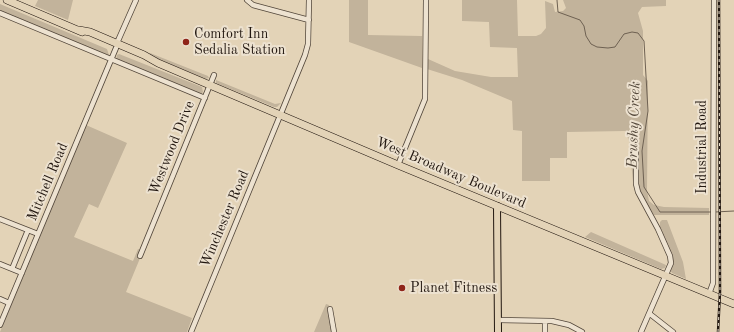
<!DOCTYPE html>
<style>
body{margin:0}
canvas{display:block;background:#e3d3b7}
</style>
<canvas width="734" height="332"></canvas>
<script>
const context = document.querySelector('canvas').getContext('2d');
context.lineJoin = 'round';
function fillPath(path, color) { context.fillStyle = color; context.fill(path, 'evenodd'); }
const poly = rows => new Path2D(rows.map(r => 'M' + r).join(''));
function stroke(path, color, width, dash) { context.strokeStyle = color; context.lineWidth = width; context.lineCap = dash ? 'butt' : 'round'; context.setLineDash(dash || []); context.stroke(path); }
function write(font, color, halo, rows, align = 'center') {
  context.font = font + ' "Old Standard TT",serif'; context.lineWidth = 4; context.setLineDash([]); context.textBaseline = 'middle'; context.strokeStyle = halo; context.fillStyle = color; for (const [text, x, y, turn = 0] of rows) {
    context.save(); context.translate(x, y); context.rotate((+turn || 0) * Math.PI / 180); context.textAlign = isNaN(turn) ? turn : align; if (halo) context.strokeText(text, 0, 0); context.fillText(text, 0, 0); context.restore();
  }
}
const green = poly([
 [38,0,73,0,68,20,35,6],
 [349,0,368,0,368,35,422,36,422,68,349,42],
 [462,0,517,0,518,36,536,36,541,34,546,28,545,1,553,4,555,12,563,11,566,8,563,0,666,0,666,6,642,7,638,13,643,31,643,75,648,81,647,191,649,201,654,205,664,207,709,208,709,215,654,215,633,182,629,141,625,131,567,132,567,158,550,158,550,181,522,181,522,131,513,130,512,101,462,80,427,69,428,59,455,71,491,77,518,77,517,48,490,47,489,22,462,21],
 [0,4,107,49,109,55,106,56,0,12],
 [150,53,208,76,209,78,205,79,149,55],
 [119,54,202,87,203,92,201,94,116,60,117,55],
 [216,80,275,104,281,103,277,107,274,107,216,83],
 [86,125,127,143,98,208,89,204,74,237,133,261,138,249,143,251,126,292,192,318,187,332,0,332],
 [662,220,667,220,683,262,686,279,672,273,670,270,670,251,660,227,660,222],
 [591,232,666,265,665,268,661,269,585,237],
 [326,304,329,305,328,310,332,332,314,332]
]);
const stream = poly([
 [557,0,558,12,580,20,584,26,586,36,591,44,597,47,608,48,615,47,624,34,632,32,638,33,644,41,648,111,642,151,644,187,660,212,712,212],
 [715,212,734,211]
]);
const minor = poly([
 [247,0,253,5,309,20],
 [0,13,205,98],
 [117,43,136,0],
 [636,140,636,184,638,192,658,229,670,256,671,263,641,332],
 [398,165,425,99,426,0],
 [0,219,38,234],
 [140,256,214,75],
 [0,264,22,273],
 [12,269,28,230],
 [709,294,713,283,714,0],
 [0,299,9,303],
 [330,309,334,332],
 [650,314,673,332],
 [498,320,552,321,569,325,582,332],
 [545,321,545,332],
 [0,325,116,48],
 [191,332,305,55,308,44,309,0]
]);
const major = poly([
 [497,206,498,332]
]);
const highway = poly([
 [7,0,82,32],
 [79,30,90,32,144,55,158,63,398,165,734,304]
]);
const rail = poly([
 [718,332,720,292,719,0]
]);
const markers = [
 [186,42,4,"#8f2418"],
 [402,288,4,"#8f2418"]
];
const poiNames = [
 ["Comfort Inn",194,34],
 ["Sedalia Station",194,50],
 ["Planet Fitness",410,288]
];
const streetNames = [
 ["Industrial Road",702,147,-90],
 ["Westwood Drive",172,148,-68],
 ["West Broadway Boulevard",451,173,23],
 ["Mitchell Road",48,182,-67],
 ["Winchester Road",225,219,-67]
];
const waterNames = [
 ["Brushy Creek",634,125,-88]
];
fillPath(green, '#c2b39b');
stroke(stream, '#6e6152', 1);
stroke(minor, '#52463a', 6);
stroke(major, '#221710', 8);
stroke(highway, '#221710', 8);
stroke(minor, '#ede2d0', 4.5);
stroke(major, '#e3d3b7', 6);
stroke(highway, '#e3d3b7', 7);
stroke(rail, '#221710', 2.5);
stroke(rail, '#ede2d0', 1, [3]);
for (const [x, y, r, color] of markers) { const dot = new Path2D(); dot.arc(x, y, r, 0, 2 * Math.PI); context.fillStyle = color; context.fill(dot); stroke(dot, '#ede2d0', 1.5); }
write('14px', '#221710', '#ede2d0', poiNames, 'left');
write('14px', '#221710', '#ede2d0', streetNames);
write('italic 15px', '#55493c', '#ede2d0', waterNames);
</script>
